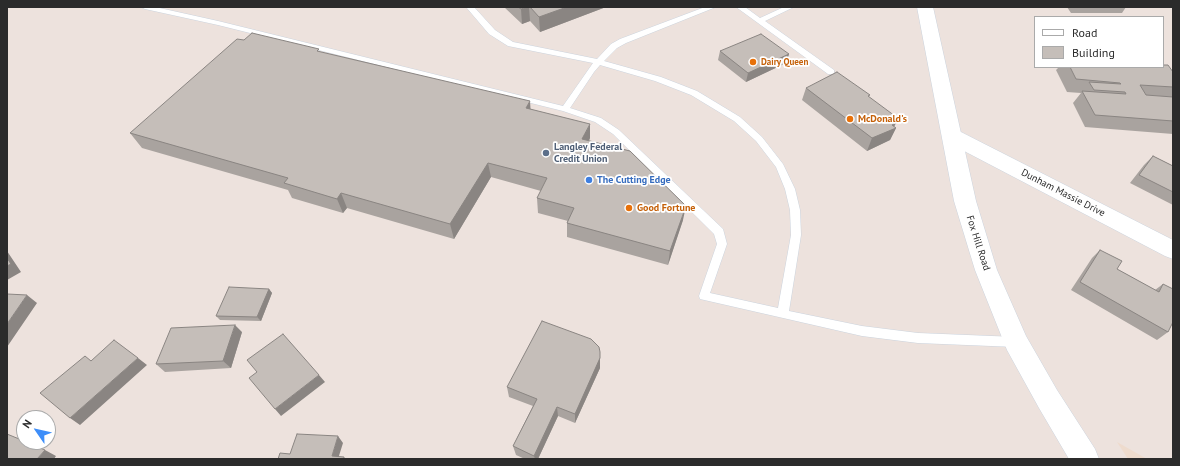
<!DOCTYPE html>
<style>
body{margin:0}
#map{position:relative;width:1180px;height:466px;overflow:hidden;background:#ede2dd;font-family:"PT Sans",sans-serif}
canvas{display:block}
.frame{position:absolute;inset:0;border:8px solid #2b2b2b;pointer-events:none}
.legend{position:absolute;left:1034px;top:16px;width:130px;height:52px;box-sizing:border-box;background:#fff;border:1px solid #aaa;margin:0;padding:5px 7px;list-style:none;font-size:12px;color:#2b2b2b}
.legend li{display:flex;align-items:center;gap:8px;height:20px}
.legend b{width:20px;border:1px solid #aaa}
.north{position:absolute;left:16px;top:410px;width:40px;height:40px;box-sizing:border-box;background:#fff;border:1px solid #aaa;border-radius:50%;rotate:304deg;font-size:11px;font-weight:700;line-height:16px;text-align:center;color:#2b2b2b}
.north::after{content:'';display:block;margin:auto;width:14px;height:18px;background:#3e8ef9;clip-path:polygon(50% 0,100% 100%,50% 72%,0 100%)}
</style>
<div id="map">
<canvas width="1180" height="466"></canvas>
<div class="frame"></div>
<ul class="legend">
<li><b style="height:5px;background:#fff"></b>Road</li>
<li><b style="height:11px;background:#c5beb9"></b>Building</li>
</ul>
<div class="north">N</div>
</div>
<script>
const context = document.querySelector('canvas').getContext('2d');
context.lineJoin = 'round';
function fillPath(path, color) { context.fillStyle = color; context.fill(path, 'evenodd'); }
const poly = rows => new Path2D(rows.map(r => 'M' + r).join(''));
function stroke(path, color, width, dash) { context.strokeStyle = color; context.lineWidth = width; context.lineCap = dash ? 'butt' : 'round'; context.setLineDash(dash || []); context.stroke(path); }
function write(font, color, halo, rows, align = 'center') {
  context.font = font + ' "PT Sans",sans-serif'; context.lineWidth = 3.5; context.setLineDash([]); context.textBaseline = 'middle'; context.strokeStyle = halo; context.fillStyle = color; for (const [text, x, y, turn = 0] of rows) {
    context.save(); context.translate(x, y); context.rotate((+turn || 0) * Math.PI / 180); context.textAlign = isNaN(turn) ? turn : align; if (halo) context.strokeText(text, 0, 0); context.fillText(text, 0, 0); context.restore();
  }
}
const education = poly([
 [1117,442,1147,459,1128,459]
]);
const service = poly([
 [141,7,155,7,218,21,563,106,593,63,508,46,489,34,466,7,474,7,495,30,513,42,597,59,611,44,620,39,705,7,716,7,626,43,617,48,604,61,661,77,697,91,740,117,762,137,783,164,795,189,800,210,801,235,789,311,862,326,918,333,1016,337,1020,338,1022,342,1020,346,1016,347,918,343,862,336,700,299,699,296,717,244,714,234,613,134,595,122,563,111,218,25,145,9,141,7],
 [600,65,655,81,691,95,734,121,756,141,776,167,785,189,790,210,791,235,778,308,710,293,727,244,723,229,619,130,601,118,570,108,594,72,600,65],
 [736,7,745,7,760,18,784,7,794,7,765,21,834,70,834,74,828,74,736,7]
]);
const minor = poly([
 [952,130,959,131,1173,240,1173,259,1165,256,945,141,943,136,945,131,952,130]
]);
const secondary = poly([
 [917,7,933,7,976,201,997,270,1026,336,1057,390,1095,449,1099,459,1069,459,1039,408,1007,350,975,270,954,201,917,7]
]);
const wall = poly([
 [504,7,606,7,540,32,530,21,522,24],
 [1067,7,1126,7,1122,13,1071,13],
 [244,40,320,52,531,109,590,138,589,141,683,220,668,265,567,237,567,223,568,221,538,213,537,198,541,191,491,177,454,239,347,208,343,213,292,198,288,190,142,148,130,133],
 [720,51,789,54,786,63,746,82,718,60],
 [1059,67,1163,67,1173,72,1173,134,1085,127,1073,103,1081,93,1067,92,1056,70],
 [806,88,869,97,894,127,896,128,890,140,867,151,802,100],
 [1153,156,1173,166,1173,205,1130,183,1144,165],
 [1100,250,1117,269,1155,290,1163,284,1168,332,1157,340,1071,290,1092,258],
 [269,289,272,293,261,321,220,320,216,316],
 [242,332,231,368,165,372,156,364],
 [600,352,600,368,575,423,558,416,538,459,525,459,516,455,513,446,533,406,509,397,507,387]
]);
const shadedWall = poly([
 [527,7,529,7,530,21,522,24,521,9],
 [567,7,606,7,540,32,539,17],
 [789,54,786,63,746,82,748,73],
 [530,101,531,116,526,108],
 [896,123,893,129,896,128,890,140,867,151,872,138,892,125],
 [590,124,590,138,582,154,582,139],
 [488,163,491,177,454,239,450,224],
 [341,193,347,208,343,213,337,199],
 [686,206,683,220,668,265,670,251],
 [7,251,21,272,7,280],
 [269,289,272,293,261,321,257,317],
 [27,295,37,303,7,347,7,324],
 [235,325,242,332,231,368,223,361],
 [600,352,600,368,575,423,575,414],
 [138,358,147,365,80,425,70,418],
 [319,375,325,382,281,416,275,409],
 [557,407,558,416,538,459,535,459,534,456],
 [338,436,343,443,338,459,332,456],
 [45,450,56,456,54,459,37,459]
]);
const building = poly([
 [518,7,527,7,521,9,518,7],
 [530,7,567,7,539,17,530,7],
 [252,33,319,49,317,51,530,101,526,108,590,124,582,139,630,151,686,206,670,251,567,223,574,208,537,198,547,178,488,163,450,224,341,193,337,199,284,183,288,178,130,133,237,39,244,40,252,33],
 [761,34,789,54,748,73,720,51,761,34],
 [1163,65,1168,65,1173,72,1173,87,1140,85,1146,95,1173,97,1173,121,1095,115,1082,91,1126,94,1125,92,1094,90,1089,82,1121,84,1120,83,1076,79,1070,67,1163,67,1163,65],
 [837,72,870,95,868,96,895,116,896,123,892,125,896,128,872,138,806,88,837,72],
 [1153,156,1173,166,1173,192,1139,175,1153,156],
 [1100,250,1122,261,1117,269,1159,292,1163,284,1173,289,1173,322,1168,332,1080,282,1100,250],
 [7,258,11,264,7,266,7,258],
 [229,287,269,289,257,317,216,316,229,287],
 [7,294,27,295,7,324,7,294],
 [542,321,591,339,599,347,600,352,600,358,575,414,557,407,534,456,513,446,537,399,507,387,542,321],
 [235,325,223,361,156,364,171,328,235,325],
 [283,334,319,375,275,409,249,378,257,372,247,360,283,334],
 [114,340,138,358,70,418,40,393,85,356,91,361,114,340],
 [7,434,24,441,24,442,26,442,45,450,37,459,7,459,7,434],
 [297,434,338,436,332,456,344,457,344,459,278,459,280,453,290,454,297,434]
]);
const markers = [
 [753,62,4,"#e8710a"],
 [850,119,4,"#e8710a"],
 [546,153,4,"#5c6f8a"],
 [589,180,4,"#3f7fe0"],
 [629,208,4,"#e8710a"]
];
const farFoodnames = [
 ["Dairy Queen",761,62]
];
const foodNames = [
 ["McDonald's",858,119],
 ["Good Fortune",637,208]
];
const serviceNames = [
 ["Langley Federal",554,147],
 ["Credit Union",554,159]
];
const shopNames = [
 ["The Cutting Edge",597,180]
];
const streetNames = [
 ["Dunham Massie Drive",1063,193,27],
 ["Fox Hill Road",978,243,72]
];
fillPath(education, '#eedbcd');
stroke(service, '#cbd3dd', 1);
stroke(minor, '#cbd3dd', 1);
stroke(secondary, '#cbd3dd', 1);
fillPath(service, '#fff');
fillPath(minor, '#fff');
fillPath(secondary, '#fff');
fillPath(wall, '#a9a39f');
fillPath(shadedWall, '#8a8582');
fillPath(building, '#c5beb9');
stroke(building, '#8a8582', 1);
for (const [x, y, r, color] of markers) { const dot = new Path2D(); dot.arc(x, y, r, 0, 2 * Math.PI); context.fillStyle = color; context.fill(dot); stroke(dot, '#fff', 1.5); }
write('bold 9px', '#c56008', '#fff', farFoodnames, 'left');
write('bold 10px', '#c56008', '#fff', foodNames, 'left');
write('bold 10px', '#4e5e75', '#fff', serviceNames, 'left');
write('bold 10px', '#366cbe', '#fff', shopNames, 'left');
write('10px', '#2b2b2b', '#fff', streetNames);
</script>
